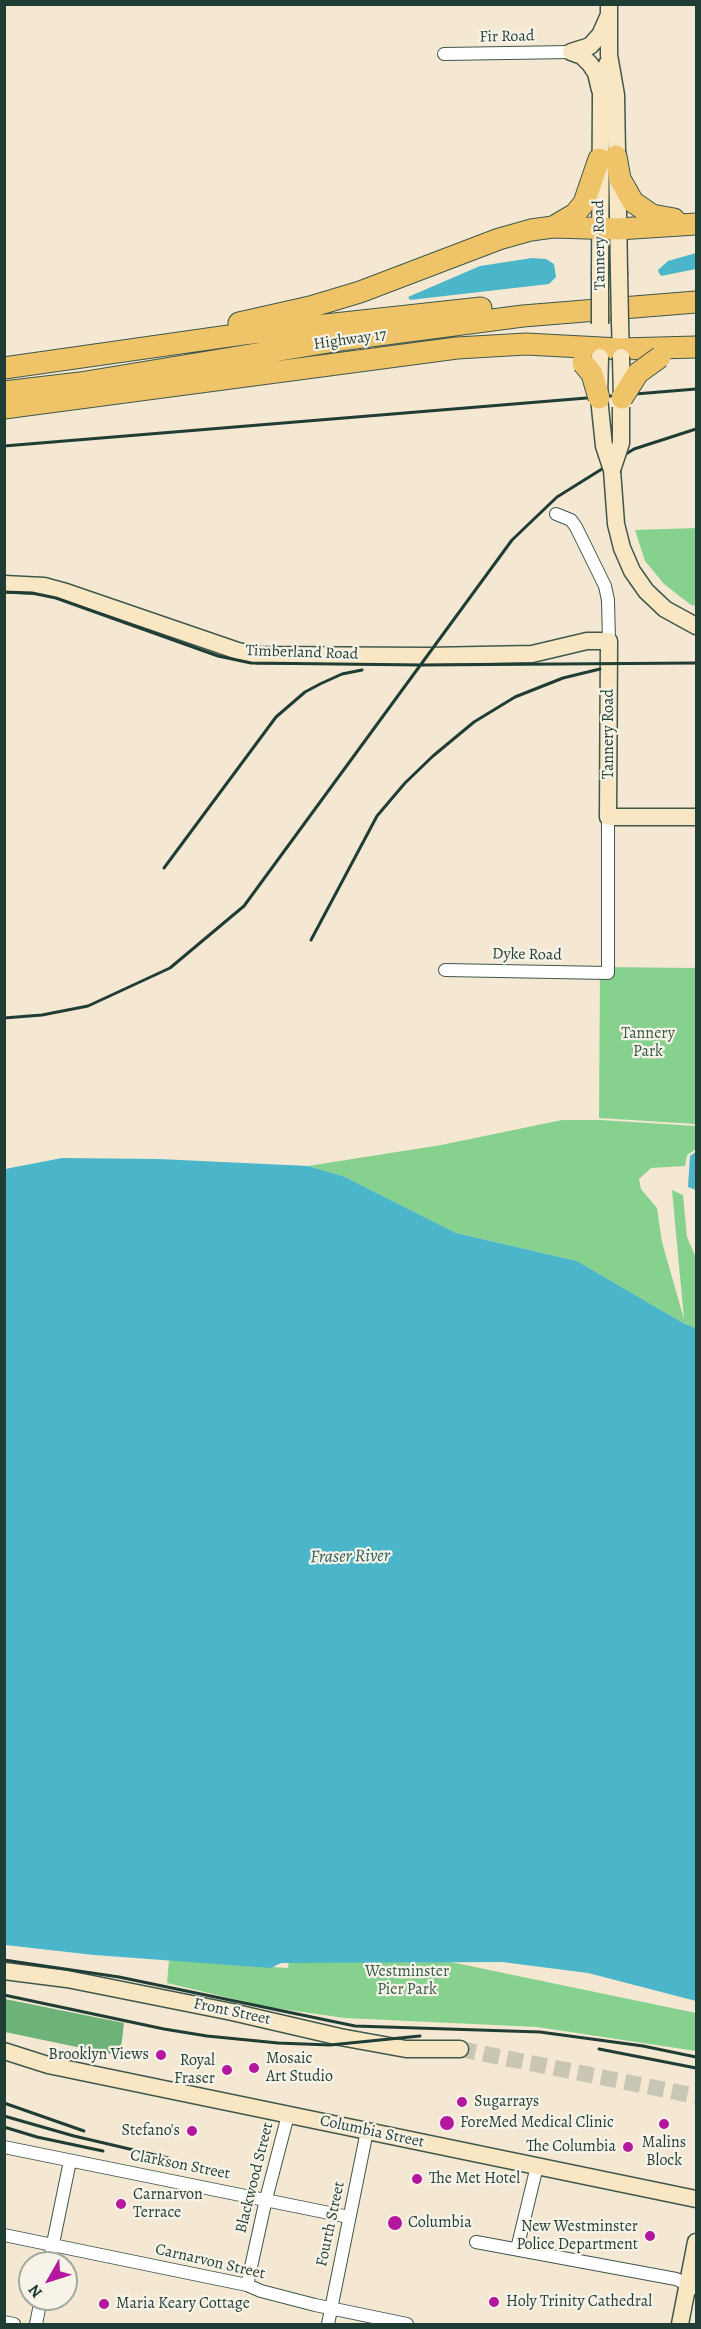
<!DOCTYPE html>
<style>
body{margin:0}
#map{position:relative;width:701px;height:2329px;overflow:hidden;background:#f4e8d3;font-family:Alegreya,serif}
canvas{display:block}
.frame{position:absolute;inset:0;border:6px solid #1f3d34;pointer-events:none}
.north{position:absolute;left:18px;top:2251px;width:60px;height:60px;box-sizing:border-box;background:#f7f3e8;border:2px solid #a1aaa0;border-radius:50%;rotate:231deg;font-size:16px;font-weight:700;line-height:24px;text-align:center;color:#1f3d34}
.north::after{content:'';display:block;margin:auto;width:21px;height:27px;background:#b5179e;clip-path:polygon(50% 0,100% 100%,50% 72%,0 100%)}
</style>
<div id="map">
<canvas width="701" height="2329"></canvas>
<div class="frame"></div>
<div class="north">N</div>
</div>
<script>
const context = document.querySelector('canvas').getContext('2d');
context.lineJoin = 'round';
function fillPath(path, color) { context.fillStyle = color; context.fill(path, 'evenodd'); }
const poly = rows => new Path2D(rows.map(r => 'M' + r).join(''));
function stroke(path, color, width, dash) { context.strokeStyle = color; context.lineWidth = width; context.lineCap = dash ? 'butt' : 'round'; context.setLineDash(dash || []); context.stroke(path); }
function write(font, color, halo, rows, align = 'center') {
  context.font = font + ' Alegreya,serif'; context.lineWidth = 4.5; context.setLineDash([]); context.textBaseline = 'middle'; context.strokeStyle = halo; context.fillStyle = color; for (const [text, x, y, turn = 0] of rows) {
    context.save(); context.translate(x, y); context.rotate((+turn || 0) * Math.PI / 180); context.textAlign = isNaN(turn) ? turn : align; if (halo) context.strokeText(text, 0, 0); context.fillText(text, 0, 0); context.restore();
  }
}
const green = poly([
 [696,528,696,606,691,605,664,584,645,561,635,530],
 [600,967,696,968,696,1124,599,1118],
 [562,1120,600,1120,696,1126,696,1149,687,1155,685,1166,651,1168,639,1179,641,1189,657,1208,662,1242,684,1319,672,1190,683,1195,687,1237,696,1258,696,1328,685,1324,577,1261,456,1233,343,1176,308,1166,441,1145],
 [292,1929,696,2013,696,2051,537,2027,345,2018,267,2007,167,1983,169,1960,288,1968]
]);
const forest = poly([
 [5,1999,124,2023,120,2056,5,2032]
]);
const water = poly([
 [696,253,696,269,661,276,659,273,658,270,668,261],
 [532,258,546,259,554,264,556,277,549,284,410,300,408,297,480,266],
 [696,1152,696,1190,688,1187,690,1156],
 [62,1158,159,1159,308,1166,343,1176,456,1233,577,1261,685,1324,696,1328,696,2001,588,1973,502,1962,281,1963,271,1968,94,1955,5,1945,5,1169]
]);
const secondaryTunnel = poly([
 [460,2049,696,2096]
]);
const street = poly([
 [444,54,571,52],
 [556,514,571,520,576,527,605,586,608,600,609,641],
 [445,970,608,973,608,817],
 [4,2147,349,2217],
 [4,2235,247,2285,261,2291,315,2305,407,2324],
 [476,2242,676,2279,696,2288],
 [517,2249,537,2166],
 [49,2263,70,2161],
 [247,2285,266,2199,288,2115],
 [4,2322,14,2324],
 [36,2324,41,2299],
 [328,2324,367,2131]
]);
const secondary = poly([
 [609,4,609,55,616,95,619,272],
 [571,52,590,46,600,35,608,17],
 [571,52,582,56,590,64,596,73,600,90],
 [600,273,601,94,607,64],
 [620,322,621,357],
 [612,470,616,524,622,548,632,571,646,591,665,609,696,626],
 [4,584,44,586,66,592,238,651,258,655,427,656,532,654,587,641,609,641,608,817,696,817],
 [4,1971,67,1979,232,2012,340,2037,406,2049,460,2049],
 [4,2051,48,2065,696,2199],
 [680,2324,696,2242]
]);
const highway = poly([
 [616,156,620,179,633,202,652,215,674,219],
 [553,227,575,214,584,203,599,159],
 [239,323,310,307,360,292,499,239,531,230,553,227,618,229,696,224],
 [4,368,243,334,481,308],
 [4,392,80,383,347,339,523,316,696,302],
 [4,408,457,348,526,344,620,349,696,347]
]);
const rail = poly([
 [4,446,696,389],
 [4,592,32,593,56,598,218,656,251,663,421,665,696,663],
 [164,868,276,717,305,692,320,684,342,674,362,670],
 [311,940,377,816,405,783,433,756,474,722,515,697,563,678,600,669],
 [4,1018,42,1015,88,1006,170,968,244,906,512,540,557,497,634,449,696,429],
 [4,1960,119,1977,355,2026,540,2032,643,2046,696,2057],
 [4,1995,164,2029,207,2036,278,2043,330,2045,420,2036],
 [599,2049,696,2068],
 [4,2103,84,2131],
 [4,2116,74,2136,168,2158],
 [4,2127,37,2137,103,2151]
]);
const secondaryBridge = poly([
 [619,272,620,322],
 [600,273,600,324],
 [600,357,599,398,604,446,612,470],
 [621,357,622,398],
 [612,470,621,443,621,407]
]);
const highwayBridge = poly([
 [583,363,592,374,599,398],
 [622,398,638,373,660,357]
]);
const markers = [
 [161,2055,6,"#b5179e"],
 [254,2068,6,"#b5179e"],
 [227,2070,6,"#b5179e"],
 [462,2102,6,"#b5179e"],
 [447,2123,8,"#b5179e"],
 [664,2124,6,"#b5179e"],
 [192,2131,6,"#b5179e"],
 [628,2147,6,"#b5179e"],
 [417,2179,6,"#b5179e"],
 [121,2204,6,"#b5179e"],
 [395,2223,8,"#b5179e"],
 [650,2236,6,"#b5179e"],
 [494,2302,6,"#b5179e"],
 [104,2304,6,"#b5179e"]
];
const streetNames = [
 ["Fir Road",507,37,-1],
 ["Tannery Road",600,245,-91],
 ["Highway 17",350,340,-8],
 ["Timberland Road",302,653,2],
 ["Tannery Road",609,734,-90],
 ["Dyke Road",527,955,1],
 ["Front Street",232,2012,12],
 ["Columbia Street",372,2132,12],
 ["Clarkson Street",180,2165,11],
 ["Blackwood Street",255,2178,-76],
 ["Fourth Street",331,2224,-78],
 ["Carnarvon Street",210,2262,13]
];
const parkNames = [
 ["Tannery",648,1034],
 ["Park",648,1052],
 ["Westminster",407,1972],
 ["Pier Park",407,1990]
];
const poiNames = [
 ["Brooklyn Views",149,2055,"right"],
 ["Mosaic",266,2059],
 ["Art Studio",266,2077],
 ["Royal",215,2061,"right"],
 ["Fraser",215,2079,"right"],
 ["Sugarrays",474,2102],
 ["ForeMed Medical Clinic",460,2123],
 ["Stefano's",180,2131,"right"],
 ["Malins",664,2143,"center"],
 ["Block",664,2161,"center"],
 ["The Columbia",616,2147,"right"],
 ["The Met Hotel",429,2179],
 ["Carnarvon",133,2195],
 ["Terrace",133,2213],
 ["Columbia",408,2223],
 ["New Westminster",638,2227,"right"],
 ["Police Department",638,2245,"right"],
 ["Holy Trinity Cathedral",506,2302],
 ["Maria Keary Cottage",116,2304]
];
const waterNames = [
 ["Fraser River",350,1557,-1]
];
fillPath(green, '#87d18e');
fillPath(forest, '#6db379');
fillPath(water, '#4bb6c9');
stroke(secondaryTunnel, '#c9c6b3', 16, [16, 8]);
stroke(street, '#3f574c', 14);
stroke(secondary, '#3f574c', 19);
stroke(highway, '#3f574c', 23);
stroke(street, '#fff', 12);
stroke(secondary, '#f9e7c3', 16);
stroke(highway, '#efc469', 21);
stroke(rail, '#1f3d34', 3);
stroke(secondaryBridge, '#3f574c', 19, []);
stroke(highwayBridge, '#3f574c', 23, []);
stroke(secondaryBridge, '#f9e7c3', 16);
stroke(highwayBridge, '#efc469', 21);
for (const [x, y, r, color] of markers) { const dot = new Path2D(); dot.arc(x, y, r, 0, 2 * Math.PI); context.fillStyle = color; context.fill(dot); stroke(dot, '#f7f3e8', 2); }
write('16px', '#1f3d34', '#f7f3e8', streetNames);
write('16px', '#345b46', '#f7f3e8', parkNames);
write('16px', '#1f3d34', '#f7f3e8', poiNames, 'left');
write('italic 18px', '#2a5b59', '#f7f3e8', waterNames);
</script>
